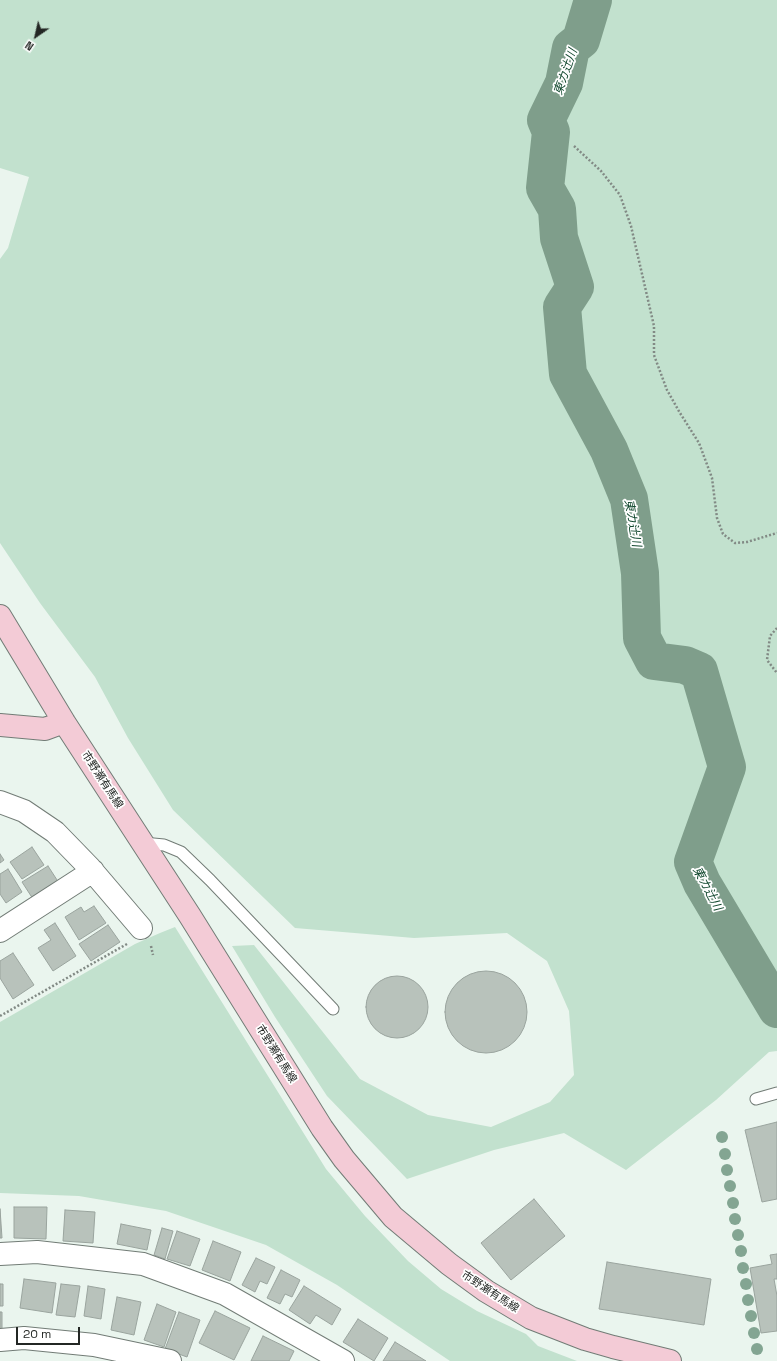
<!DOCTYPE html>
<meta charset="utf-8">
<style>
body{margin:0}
#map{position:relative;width:777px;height:1361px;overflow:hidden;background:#eaf5ee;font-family:"Space Grotesk",sans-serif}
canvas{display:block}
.north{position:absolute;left:16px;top:16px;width:40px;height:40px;-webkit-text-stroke:3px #fff;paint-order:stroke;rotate:214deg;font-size:11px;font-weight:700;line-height:16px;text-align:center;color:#232724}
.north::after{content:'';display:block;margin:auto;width:14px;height:18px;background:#232724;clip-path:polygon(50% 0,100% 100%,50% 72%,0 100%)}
.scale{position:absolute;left:16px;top:1327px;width:64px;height:18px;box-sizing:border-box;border:2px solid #232724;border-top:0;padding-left:5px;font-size:12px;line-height:14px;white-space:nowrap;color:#232724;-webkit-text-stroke:3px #fff;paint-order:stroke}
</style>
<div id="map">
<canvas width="777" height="1361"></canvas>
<div class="north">N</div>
<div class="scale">20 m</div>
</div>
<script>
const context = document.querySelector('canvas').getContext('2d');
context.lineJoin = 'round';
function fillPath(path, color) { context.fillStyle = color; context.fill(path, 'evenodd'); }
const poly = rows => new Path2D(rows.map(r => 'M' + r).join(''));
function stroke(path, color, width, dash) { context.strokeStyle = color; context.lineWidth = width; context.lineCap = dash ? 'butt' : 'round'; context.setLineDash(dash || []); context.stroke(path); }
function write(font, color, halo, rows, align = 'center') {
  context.font = font + ' "Space Grotesk","Noto Sans JP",sans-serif'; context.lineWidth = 3.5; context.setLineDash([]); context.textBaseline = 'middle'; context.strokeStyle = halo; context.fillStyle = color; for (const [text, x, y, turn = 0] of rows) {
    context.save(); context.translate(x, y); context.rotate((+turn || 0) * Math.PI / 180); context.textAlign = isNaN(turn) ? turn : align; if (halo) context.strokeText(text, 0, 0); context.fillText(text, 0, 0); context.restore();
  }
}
const green = poly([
 [0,0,777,0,777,1051,769,1052,716,1100,626,1170,564,1133,494,1150,407,1179,327,1096,275,1017,232,946,254,945,360,1079,428,1115,491,1127,550,1102,574,1075,569,1011,547,961,507,933,414,938,295,928,173,810,128,738,95,677,40,603,0,543,0,259,8,248,29,177,0,168],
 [175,927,326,1169,365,1216,408,1261,441,1289,477,1311,526,1334,538,1346,577,1361,450,1361,337,1285,266,1245,166,1211,79,1196,0,1193,0,1022,135,944,160,933]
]);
const river = poly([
 [593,0,581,40,571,48,564,83,546,120,551,132,545,188,557,209,559,238,575,287,562,307,568,374,609,450,629,499,640,573,642,638,654,661,685,665,699,671,727,767,693,862,702,883,777,1009]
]);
const building = poly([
 [32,847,44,865,22,879,10,862,32,847],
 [0,854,4,860,0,863,0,854],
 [48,866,59,883,33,899,22,882,48,866],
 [8,869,22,892,6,903,0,894,0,874,8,869],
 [94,906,106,923,79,940,65,917,81,907,84,912,94,906],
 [55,923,76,956,53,971,38,948,51,940,44,930,55,923],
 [108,925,120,942,91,961,79,944,108,925],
 [13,953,34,985,13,999,0,978,0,961,13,953],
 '445 1012a41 41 0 1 1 82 0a41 41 0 1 1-82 0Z',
 '366 1007a31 31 0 1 1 62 0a31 31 0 1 1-62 0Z',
 [777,1122,777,1199,762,1202,745,1130,777,1122],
 [534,1199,565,1236,511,1280,481,1243,534,1199],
 [14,1207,47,1207,46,1239,14,1238,14,1207],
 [0,1209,2,1238,0,1238,0,1209],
 [65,1210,95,1212,93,1243,63,1241,65,1210],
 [121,1224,151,1230,147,1250,117,1244,121,1224],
 [162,1228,173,1231,165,1259,154,1255,162,1228],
 [177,1231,200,1239,190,1266,167,1259,177,1231],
 [213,1241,241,1252,230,1281,202,1270,213,1241],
 [777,1254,777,1279,774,1279,777,1296,777,1331,761,1333,750,1268,772,1264,770,1255,777,1254],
 [256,1258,275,1267,267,1284,260,1281,255,1292,242,1285,256,1258],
 [607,1262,711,1279,704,1325,599,1309,607,1262],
 [281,1270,300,1280,292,1297,285,1294,280,1304,267,1298,281,1270],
 [24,1279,56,1283,52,1313,20,1308,24,1279],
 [0,1284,3,1284,3,1306,0,1306,0,1284],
 [61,1284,80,1286,75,1317,56,1315,61,1284],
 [88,1286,105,1289,101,1319,84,1316,88,1286],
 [304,1286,341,1309,332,1325,316,1315,310,1324,289,1310,304,1286],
 [117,1297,141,1302,134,1335,111,1330,117,1297],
 [157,1304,176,1312,164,1347,144,1340,157,1304],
 [215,1311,250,1328,234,1360,199,1343,215,1311],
 [0,1312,2,1312,2,1329,0,1329,0,1312],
 [179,1312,200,1320,187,1357,165,1349,179,1312],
 [358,1319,388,1338,374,1361,343,1342,358,1319],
 [263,1336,294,1351,289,1361,251,1361,263,1336],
 [395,1342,426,1361,383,1361,395,1342]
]);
const path = poly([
 [574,146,601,171,620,195,631,226,654,326,654,355,667,390,680,413,699,443,712,478,717,518,723,534,735,543,747,542,777,533],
 [777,628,770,636,767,660,777,673],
 [151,946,153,955],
 [0,1016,127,944]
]);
const lane = poly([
 [143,843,164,845,181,852,210,880,333,1009],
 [756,1099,777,1093]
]);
const street = poly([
 [0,802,24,811,55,832,89,867,141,928],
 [0,931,93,871],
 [0,1254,37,1252,143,1264,225,1294,343,1361],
 [0,1340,24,1338,94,1345,170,1361]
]);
const secondary = poly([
 [0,616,64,722,190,916,322,1128,344,1159,393,1217,449,1264,486,1291,531,1318,585,1339,613,1347,670,1361],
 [0,725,45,729,64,722]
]);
const trees = [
 [722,1137],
 [725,1154],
 [727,1170],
 [730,1186],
 [733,1203],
 [735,1219],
 [738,1235],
 [741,1251],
 [743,1268],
 [746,1284],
 [748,1300],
 [751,1316],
 [754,1333],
 [757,1349]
];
const streetNames = [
 ["市野瀬有馬線",102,780,57],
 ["市野瀬有馬線",276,1054,58],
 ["市野瀬有馬線",490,1292,33]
];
const waterNames = [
 ["東カ辻川",566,72,-71],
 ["東カ辻川",632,523,80],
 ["東カ辻川",707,889,62]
];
fillPath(green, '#c2e1ce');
stroke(river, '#7f9e8b', 38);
fillPath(building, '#b8c2bb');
stroke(building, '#9aa49e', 1);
stroke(lane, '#727c76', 13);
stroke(street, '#727c76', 24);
stroke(secondary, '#727c76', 24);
stroke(path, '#828a85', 2.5, [2, 2]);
stroke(lane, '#fff', 11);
stroke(street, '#fff', 22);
stroke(secondary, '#f3cbd6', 22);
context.fillStyle = '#83a592';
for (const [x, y] of trees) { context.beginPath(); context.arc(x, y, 6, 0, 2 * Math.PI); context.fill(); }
write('11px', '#232724', '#fff', streetNames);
write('italic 12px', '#11482e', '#fff', waterNames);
</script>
